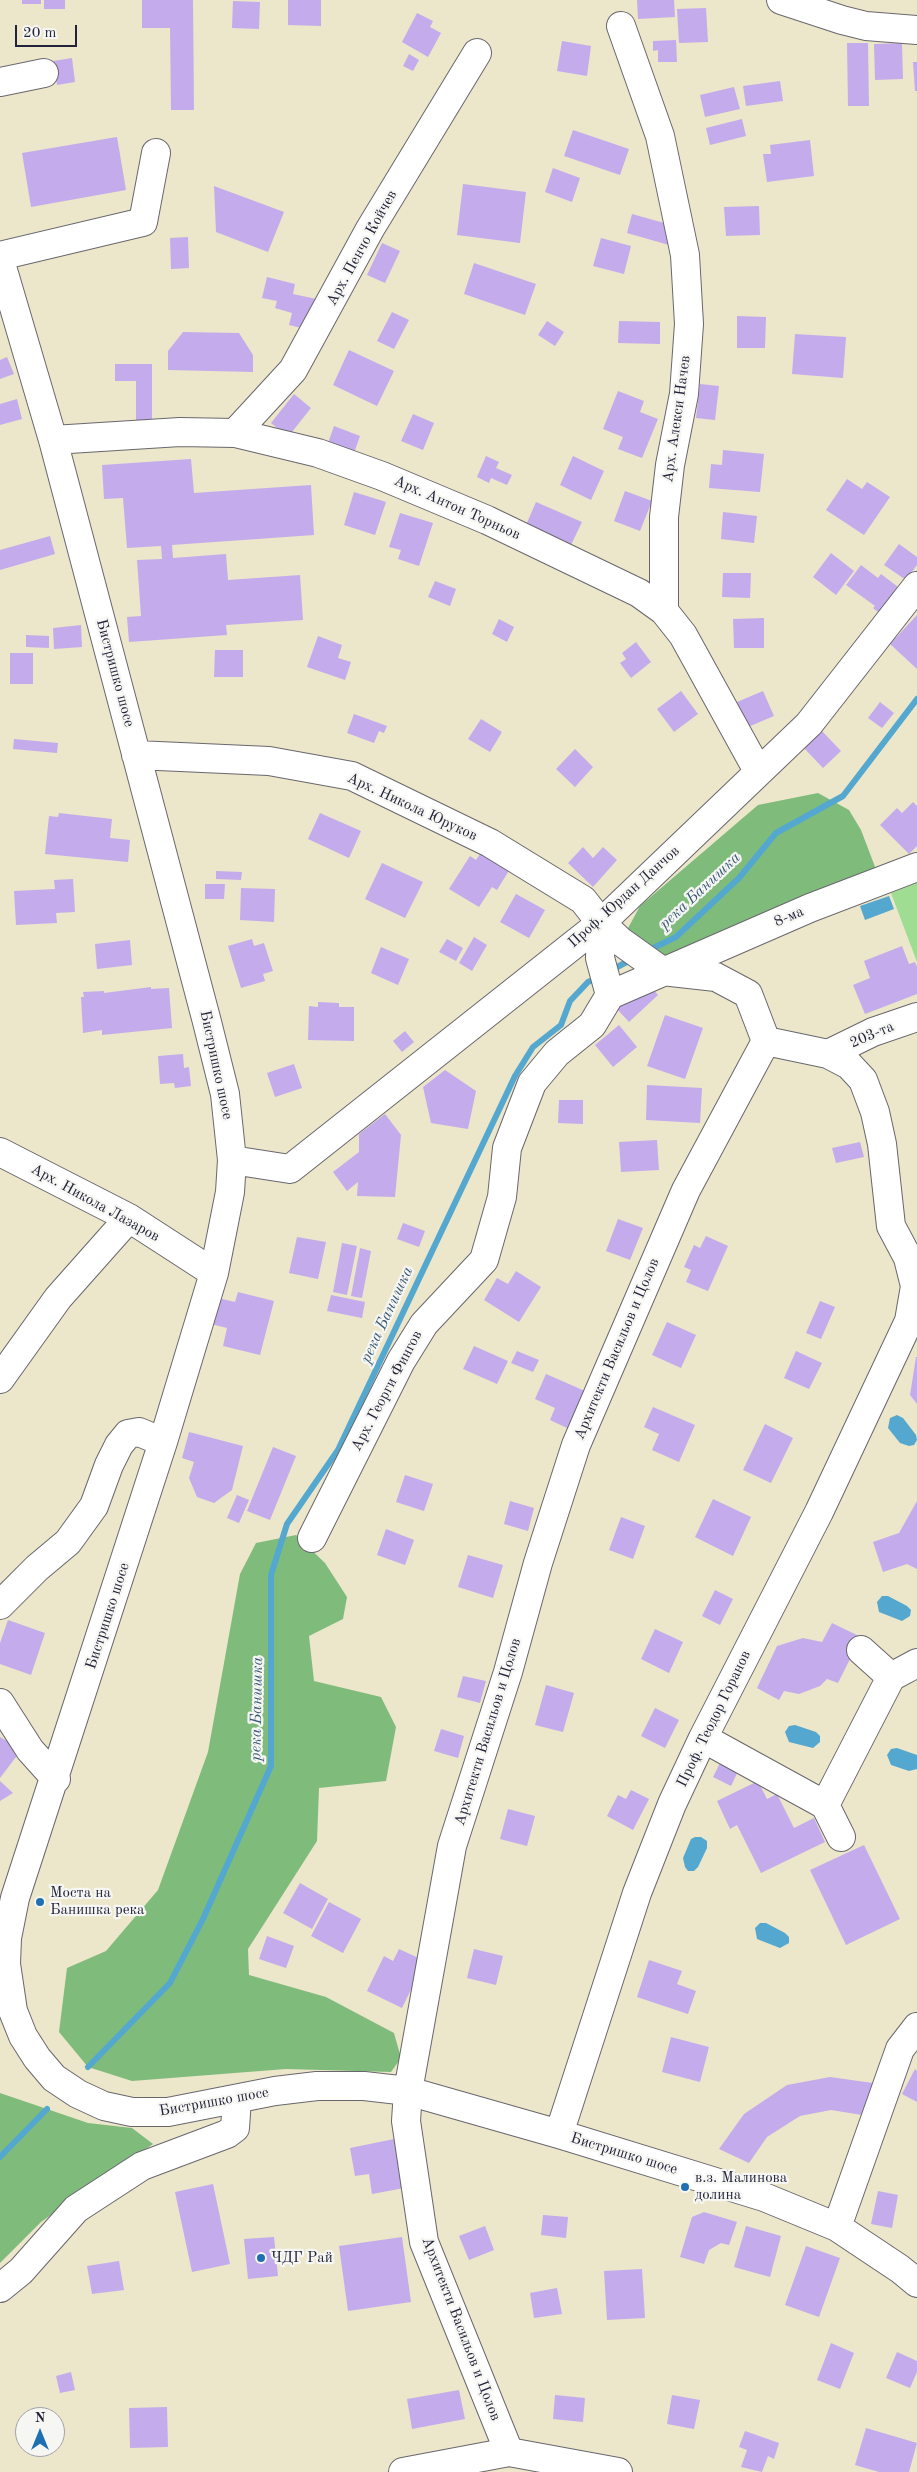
<!DOCTYPE html>
<meta charset="utf-8">
<style>
body{margin:0}
#map{position:relative;width:917px;height:2472px;overflow:hidden;background:#ece6ca;font-family:"Old Standard TT",serif}
canvas{display:block}
.north{position:absolute;left:15px;top:2407px;width:50px;height:50px;box-sizing:border-box;background:#f6f6f2;border:1px solid #a1a1a9;border-radius:50%;rotate:0deg;font-size:14px;font-weight:700;line-height:20px;text-align:center;color:#22223b}
.north::after{content:'';display:block;margin:auto;width:18px;height:22px;background:#1f6fb2;clip-path:polygon(50% 0,100% 100%,50% 72%,0 100%)}
.scale{position:absolute;left:15px;top:25px;width:62px;height:22px;box-sizing:border-box;border:2px solid #22223b;border-top:0;padding-left:6px;font-size:15px;line-height:18px;white-space:nowrap;color:#22223b;-webkit-text-stroke:4px #f6f6f2;paint-order:stroke}
</style>
<div id="map">
<canvas width="917" height="2472"></canvas>
<div class="north">N</div>
<div class="scale">20 m</div>
</div>
<script>
const context = document.querySelector('canvas').getContext('2d');
context.lineJoin = 'round';
function fillPath(path, color) { context.fillStyle = color; context.fill(path, 'evenodd'); }
const poly = rows => new Path2D(rows.map(r => 'M' + r).join(''));
function stroke(path, color, width, dash) { context.strokeStyle = color; context.lineWidth = width; context.lineCap = dash ? 'butt' : 'round'; context.setLineDash(dash || []); context.stroke(path); }
function write(font, color, halo, rows, align = 'center') {
  context.font = font + ' "Old Standard TT",serif'; context.lineWidth = 4.5; context.setLineDash([]); context.textBaseline = 'middle'; context.strokeStyle = halo; context.fillStyle = color; for (const [text, x, y, turn = 0] of rows) {
    context.save(); context.translate(x, y); context.rotate((+turn || 0) * Math.PI / 180); context.textAlign = isNaN(turn) ? turn : align; if (halo) context.strokeText(text, 0, 0); context.fillText(text, 0, 0); context.restore();
  }
}
const green = poly([
 [917,883,917,962,891,893]
]);
const forest = poly([
 [818,793,849,810,861,830,877,872,661,958,627,930,640,906,758,805],
 [296,1535,325,1563,347,1597,343,1619,309,1636,314,1681,381,1697,396,1727,386,1781,319,1788,317,1841,248,1949,249,1975,326,1997,394,2033,401,2058,391,2072,286,2069,132,2081,88,2067,59,2032,67,1968,106,1951,158,1890,208,1752,240,1574,256,1543],
 [0,2093,88,2123,132,2128,153,2144,41,2222,0,2263]
]);
const water = poly([
 [889,896,894,909,865,920,860,906],
 [897,1415,903,1418,916,1435,917,1440,914,1445,909,1446,900,1443,888,1428,890,1418],
 [882,1596,888,1596,907,1606,911,1610,910,1616,902,1621,879,1612,877,1602],
 [795,1725,816,1732,820,1736,820,1742,813,1748,789,1742,785,1732,789,1726],
 [897,1748,917,1755,917,1769,909,1771,891,1765,887,1755,891,1749],
 [695,1837,701,1837,707,1841,707,1848,698,1867,694,1871,688,1871,685,1867,683,1858,691,1839],
 [760,1923,766,1923,785,1933,789,1937,789,1943,780,1948,757,1939,755,1928]
]);
const stream = poly([
 [647,951,676,937,739,878,776,833,843,796,917,699],
 [610,971,632,959],
 [88,2067,170,1983,203,1919,271,1766,271,1575,287,1524,338,1450,515,1076,533,1047,561,1025,570,1001,588,982,599,977],
 [0,2157,47,2109]
]);
const building = poly([
 [22,0,41,0,41,4,22,4],
 [44,0,65,0,65,9,44,9],
 [142,0,193,0,194,110,171,110,170,28,142,28],
 [288,0,321,0,321,26,288,25],
 [637,0,674,0,675,17,638,19],
 [233,1,260,2,259,29,232,28],
 [706,8,708,42,679,43,677,9],
 [417,13,433,21,430,27,441,33,428,57,402,42],
 [676,40,677,62,658,62,658,50,653,51,653,41],
 [562,41,591,46,587,76,557,71],
 [847,43,868,43,869,106,848,106],
 [902,43,903,79,875,80,874,44],
 [409,54,419,60,413,71,403,66],
 [72,58,75,82,57,85,53,61],
 [913,62,917,62,917,91,915,91],
 [780,81,783,101,746,106,743,86],
 [734,87,740,109,705,117,700,95],
 [742,119,746,136,710,145,706,128],
 [573,130,629,149,620,175,564,156],
 [117,137,126,190,31,207,22,153],
 [810,140,814,176,767,182,763,154,771,154,770,145],
 [553,168,580,178,572,202,545,192],
 [463,184,526,192,520,243,457,235],
 [214,186,284,212,268,252,216,232],
 [759,206,760,235,726,236,724,207],
 [632,214,675,226,669,245,627,233],
 [188,237,189,268,171,269,170,238],
 [601,238,631,246,624,274,593,266],
 [382,243,400,251,385,283,367,275],
 [474,263,536,284,525,315,464,294],
 [267,277,295,284,293,294,321,300,314,331,289,325,292,313,275,308,277,301,262,298],
 [392,312,409,320,394,349,377,341],
 [737,316,766,317,765,348,737,348],
 [547,321,564,332,555,346,538,335],
 [619,321,660,322,660,344,618,343],
 [183,332,239,333,253,355,253,372,168,370,168,351],
 [795,334,846,337,843,378,792,374],
 [349,350,394,371,377,406,333,385],
 [7,357,14,374,0,379,0,360],
 [115,364,152,364,152,425,136,425,136,381,115,381],
 [700,384,719,386,715,420,696,418],
 [618,391,644,401,640,412,658,419,642,458,618,449,623,437,603,429],
 [294,394,311,408,288,437,271,423],
 [17,399,22,419,0,425,0,404],
 [413,414,434,423,423,450,401,441],
 [334,426,360,436,353,456,327,446],
 [723,450,764,454,760,492,709,488,711,464,722,465],
 [486,456,499,462,496,468,512,475,507,485,491,478,489,483,477,477],
 [573,456,604,471,591,500,560,485],
 [191,459,194,493,311,485,314,535,172,545,173,558,226,554,228,580,300,575,303,620,226,625,227,635,129,642,127,617,141,616,137,560,162,559,161,546,127,548,123,498,104,499,102,465],
 [847,479,862,489,867,482,890,497,864,535,826,510],
 [625,491,652,501,640,531,614,521],
 [354,492,386,502,375,535,344,525],
 [536,502,582,522,571,545,526,525],
 [723,512,757,516,754,543,721,539],
 [400,513,433,523,419,566,398,559,401,550,389,547],
 [50,536,55,554,0,570,0,550],
 [899,544,917,557,917,565,906,580,884,565],
 [831,553,854,571,836,595,813,577],
 [861,565,878,578,881,574,902,590,883,616,873,608,875,606,846,585],
 [723,573,751,573,750,598,722,597],
 [435,581,456,589,450,606,428,597],
 [917,615,917,669,890,644],
 [764,618,764,648,734,648,733,619],
 [499,619,514,627,507,642,492,634],
 [81,625,82,647,54,649,53,628],
 [26,635,49,636,49,648,26,647],
 [318,636,342,645,338,658,351,662,345,680,307,667],
 [636,642,651,662,631,678,620,663,626,659,622,653],
 [215,650,243,650,243,677,214,677],
 [10,653,33,653,33,684,10,684],
 [681,691,698,714,674,732,657,709],
 [763,691,774,716,748,727,737,702],
 [880,702,894,713,882,728,868,718],
 [354,714,387,726,384,733,379,731,374,743,347,733],
 [481,719,502,732,490,752,468,739],
 [821,730,841,751,823,768,803,747],
 [14,739,58,743,57,753,13,749],
 [575,749,593,767,575,787,556,769],
 [913,802,917,806,917,846,909,854,880,825,897,808,902,813],
 [59,813,112,819,110,838,130,840,128,862,45,854,49,816,58,817],
 [320,813,361,831,349,858,308,839],
 [583,847,593,858,603,847,617,860,593,887,568,863],
 [482,851,510,869,497,890,492,887,479,907,449,889,470,856,476,860],
 [382,863,423,882,405,918,365,899],
 [216,871,242,872,241,880,216,879],
 [73,879,75,912,56,913,57,923,16,925,14,891,55,889,54,880],
 [205,884,225,884,224,899,205,899],
 [241,888,275,889,274,922,240,920],
 [516,894,545,910,529,938,500,922],
 [474,937,487,945,472,971,459,963],
 [252,939,254,946,264,943,273,971,263,974,265,981,241,988,228,946],
 [447,939,463,948,456,961,439,952],
 [130,940,132,965,97,969,95,944],
 [902,946,909,964,915,962,917,967,917,994,865,1014,853,985,870,978,864,961],
 [381,947,409,959,398,985,371,973],
 [646,981,658,995,629,1022,616,1008],
 [151,987,151,989,169,988,172,1028,102,1035,102,1030,83,1033,81,997,84,997,83,992,104,991,104,993],
 [318,1002,339,1003,339,1007,354,1007,354,1041,308,1040,309,1006,318,1007],
 [665,1015,703,1028,685,1079,647,1066],
 [619,1025,637,1047,613,1067,595,1045],
 [405,1031,414,1042,402,1052,393,1041],
 [183,1054,184,1068,189,1067,191,1086,175,1088,174,1083,160,1084,158,1056],
 [294,1064,302,1088,275,1097,267,1073],
 [445,1070,476,1091,468,1129,431,1123,423,1087],
 [647,1085,702,1088,700,1123,646,1120],
 [559,1100,583,1100,583,1124,558,1123],
 [385,1114,401,1135,395,1197,357,1196,358,1182,347,1191,333,1172,359,1152,359,1134],
 [657,1140,659,1170,621,1172,619,1142],
 [860,1142,864,1157,836,1163,832,1148],
 [618,1219,643,1228,630,1260,606,1251],
 [403,1223,425,1231,419,1247,397,1239],
 [706,1236,728,1246,708,1291,686,1282,691,1270,684,1267,694,1245,700,1248],
 [297,1237,326,1242,318,1279,289,1273],
 [342,1243,357,1246,347,1295,333,1292],
 [360,1248,371,1251,362,1298,351,1296],
 [516,1271,541,1287,519,1322,484,1300,497,1278,508,1284],
 [238,1292,274,1301,260,1355,223,1346,227,1328,211,1324,218,1298,235,1302],
 [331,1295,365,1302,362,1318,327,1311],
 [820,1301,835,1307,821,1339,806,1333],
 [667,1322,696,1335,681,1368,652,1355],
 [474,1346,508,1361,497,1384,463,1369],
 [517,1351,539,1360,533,1372,511,1363],
 [796,1351,822,1363,809,1389,784,1378],
 [916,1357,917,1357,917,1404,910,1395],
 [546,1374,585,1391,569,1429,550,1420,555,1408,535,1399],
 [653,1407,695,1425,679,1462,652,1450,659,1434,644,1427],
 [765,1424,793,1438,771,1483,743,1470],
 [189,1432,243,1446,232,1490,214,1503,197,1497,189,1478,194,1462,182,1458],
 [273,1447,296,1456,270,1520,247,1511],
 [405,1475,433,1484,424,1511,396,1502],
 [237,1495,249,1500,239,1523,227,1518],
 [713,1499,751,1517,733,1556,695,1537],
 [510,1501,534,1508,528,1531,504,1524],
 [917,1501,917,1569,907,1564,883,1572,873,1542,899,1533],
 [621,1517,645,1526,633,1559,609,1550],
 [386,1529,414,1540,405,1565,377,1555],
 [468,1555,503,1565,493,1598,458,1587],
 [715,1590,733,1599,720,1625,702,1616],
 [8,1620,45,1633,31,1675,0,1664,0,1643],
 [832,1623,861,1637,838,1683,827,1679,820,1686,799,1694,784,1691,779,1700,757,1688,777,1646,803,1638,822,1642],
 [655,1629,683,1642,669,1673,641,1659],
 [463,1676,486,1681,480,1703,457,1697],
 [546,1685,574,1693,563,1732,535,1725],
 [655,1708,679,1720,665,1748,641,1736],
 [441,1729,464,1736,458,1758,434,1751],
 [0,1737,12,1744,19,1753,0,1778],
 [721,1761,739,1769,731,1786,713,1777],
 [0,1781,13,1793,0,1801],
 [758,1781,767,1799,777,1794,794,1828,814,1818,825,1842,761,1873,737,1825,730,1829,717,1801],
 [631,1790,649,1799,633,1830,607,1816,618,1795,626,1799],
 [508,1809,535,1816,527,1846,500,1839],
 [864,1845,900,1919,846,1945,810,1870],
 [300,1883,328,1899,312,1929,283,1913],
 [329,1902,361,1919,343,1953,311,1936],
 [267,1936,294,1946,286,1968,259,1959],
 [399,1949,425,1961,402,2008,367,1991,384,1956,393,1961],
 [474,1949,503,1956,496,1985,467,1978],
 [649,1960,682,1971,677,1984,696,1991,688,2014,637,1997],
 [671,2037,709,2047,700,2082,662,2072],
 [915,2069,917,2071,917,2102,902,2094],
 [830,2077,873,2083,862,2115,831,2110,800,2116,767,2137,749,2163,719,2149,744,2114,787,2085],
 [394,2139,404,2188,372,2194,369,2174,355,2176,350,2148],
 [213,2184,230,2264,192,2272,175,2192],
 [878,2191,898,2195,892,2228,871,2224],
 [704,2212,737,2222,729,2245,721,2243,709,2250,704,2264,680,2257,692,2217],
 [543,2215,568,2217,566,2238,541,2235],
 [485,2226,494,2250,469,2260,459,2236],
 [746,2226,781,2236,770,2277,734,2267],
 [274,2237,278,2276,248,2279,244,2239],
 [402,2237,411,2302,348,2311,339,2246],
 [806,2246,840,2258,819,2317,785,2305],
 [119,2261,124,2290,92,2294,87,2266],
 [642,2269,645,2318,607,2320,604,2271],
 [557,2288,562,2314,534,2318,530,2293],
 [831,2343,854,2353,840,2389,817,2380],
 [897,2352,917,2361,917,2372,910,2388,886,2378],
 [71,2372,75,2390,60,2393,56,2376],
 [459,2390,465,2419,412,2429,407,2399],
 [555,2395,585,2398,583,2422,553,2419],
 [672,2395,700,2400,694,2429,667,2424],
 [167,2407,168,2447,130,2448,129,2408],
 [866,2428,917,2443,909,2472,879,2472,855,2465],
 [745,2431,779,2443,774,2459,768,2456,762,2472,741,2467,747,2450,739,2447]
]);
const minor = poly([
 [781,0,842,20,866,26,917,30],
 [621,26,660,136,685,255,689,324,684,394,670,465,664,517,664,611],
 [0,82,44,73],
 [0,256,143,222,156,153],
 [0,260,53,440,207,1022,225,1094,232,1160,230,1192,214,1273,163,1442,15,1898,7,1938,6,1964,13,2011,23,2036,37,2058,54,2078,78,2094,104,2106,132,2112,168,2112,275,2091,317,2086,364,2086,408,2091,559,2134,764,2197,837,2227,900,2269,917,2283],
 [235,433,293,370,370,229,477,53],
 [53,440,180,432,235,433,318,453,382,476,487,520,639,593,664,611,683,635,758,771],
 [136,755,269,761,352,776,490,843,583,900,601,923,620,941,662,971,716,977,748,994,766,1041],
 [601,923,600,958,610,995],
 [828,1054,873,1032,917,1017],
 [0,1152,129,1218,214,1273],
 [232,1160,290,1169,601,923,809,724,917,586],
 [0,1379,58,1298,129,1218],
 [312,1538,401,1361,424,1324,484,1260,502,1197,507,1148,532,1083,557,1053,592,1025,610,995,810,908,917,867],
 [0,1605,37,1568,68,1542,94,1506,109,1465,119,1445,128,1434,139,1432,163,1442],
 [861,1650,891,1677],
 [0,1703,30,1750,56,1779],
 [703,1738,825,1805,891,1677,917,1663],
 [825,1805,841,1837],
 [559,2134,637,1893,672,1804,703,1738,819,1512,909,1321,915,1286,908,1258,891,1226,882,1144,875,1112,863,1080,849,1065,828,1054,766,1041],
 [837,2227,900,2049,917,2027],
 [0,2288,21,2271,76,2209,142,2166,227,2134,235,2128,237,2099],
 [509,2452,424,2242,406,2121,408,2091,452,1846,508,1672,538,1563,576,1445,686,1190,766,1041],
 [403,2472,509,2452,618,2472]
]);
const markers = [
 [40,1902,5,"#1f6fb2"],
 [685,2187,5,"#1f6fb2"],
 [261,2258,5,"#1f6fb2"]
];
const streetNames = [
 ["Арх. Пенчо Койчев",362,248,-61],
 ["Арх. Алекси Начев",677,419,-82],
 ["Арх. Антон Торньов",457,508,24],
 ["Бистришко шосе",115,673,75],
 ["Арх. Никола Юруков",412,807,25],
 ["Проф. Юрдан Данчов",624,897,-42],
 ["8-ма",789,917,-23],
 ["203-та",872,1035,-23],
 ["Бистришко шосе",216,1065,78],
 ["Арх. Никола Лазаров",95,1203,29],
 ["Архитекти Васильов и Цолов",617,1349,-67],
 ["Арх. Георги Фингов",387,1391,-62],
 ["Бистришко шосе",108,1616,-72],
 ["Проф. Теодор Горанов",714,1719,-64],
 ["Архитекти Васильов и Цолов",488,1732,-73],
 ["Бистришко шосе",214,2102,-10],
 ["Бистришко шосе",624,2154,17],
 ["Архитекти Васильов и Цолов",461,2329,69]
];
const poiNames = [
 ["Моста на",50,1893],
 ["Банишка река",50,1910],
 ["в.з. Малинова",695,2178],
 ["долина",695,2195],
 ["ЧДГ Рай",271,2258]
];
const waterNames = [
 ["река Банишка",700,891,-43],
 ["река Банишка",387,1315,-65],
 ["река Банишка",257,1709,-89]
];
fillPath(green, '#9fdd92');
fillPath(forest, '#7fbc7c');
fillPath(water, '#54a8cf');
stroke(stream, '#54a8cf', 6);
fillPath(building, '#c4acec');
stroke(minor, '#69676d', 30);
stroke(minor, '#fff', 28);
for (const [x, y, r, color] of markers) { const dot = new Path2D(); dot.arc(x, y, r, 0, 2 * Math.PI); context.fillStyle = color; context.fill(dot); stroke(dot, '#f6f6f2', 2); }
write('15px', '#22223b', '#f6f6f2', streetNames);
write('15px', '#22223b', '#f6f6f2', poiNames, 'left');
write('italic 16px', '#365876', '#f6f6f2', waterNames);
</script>
